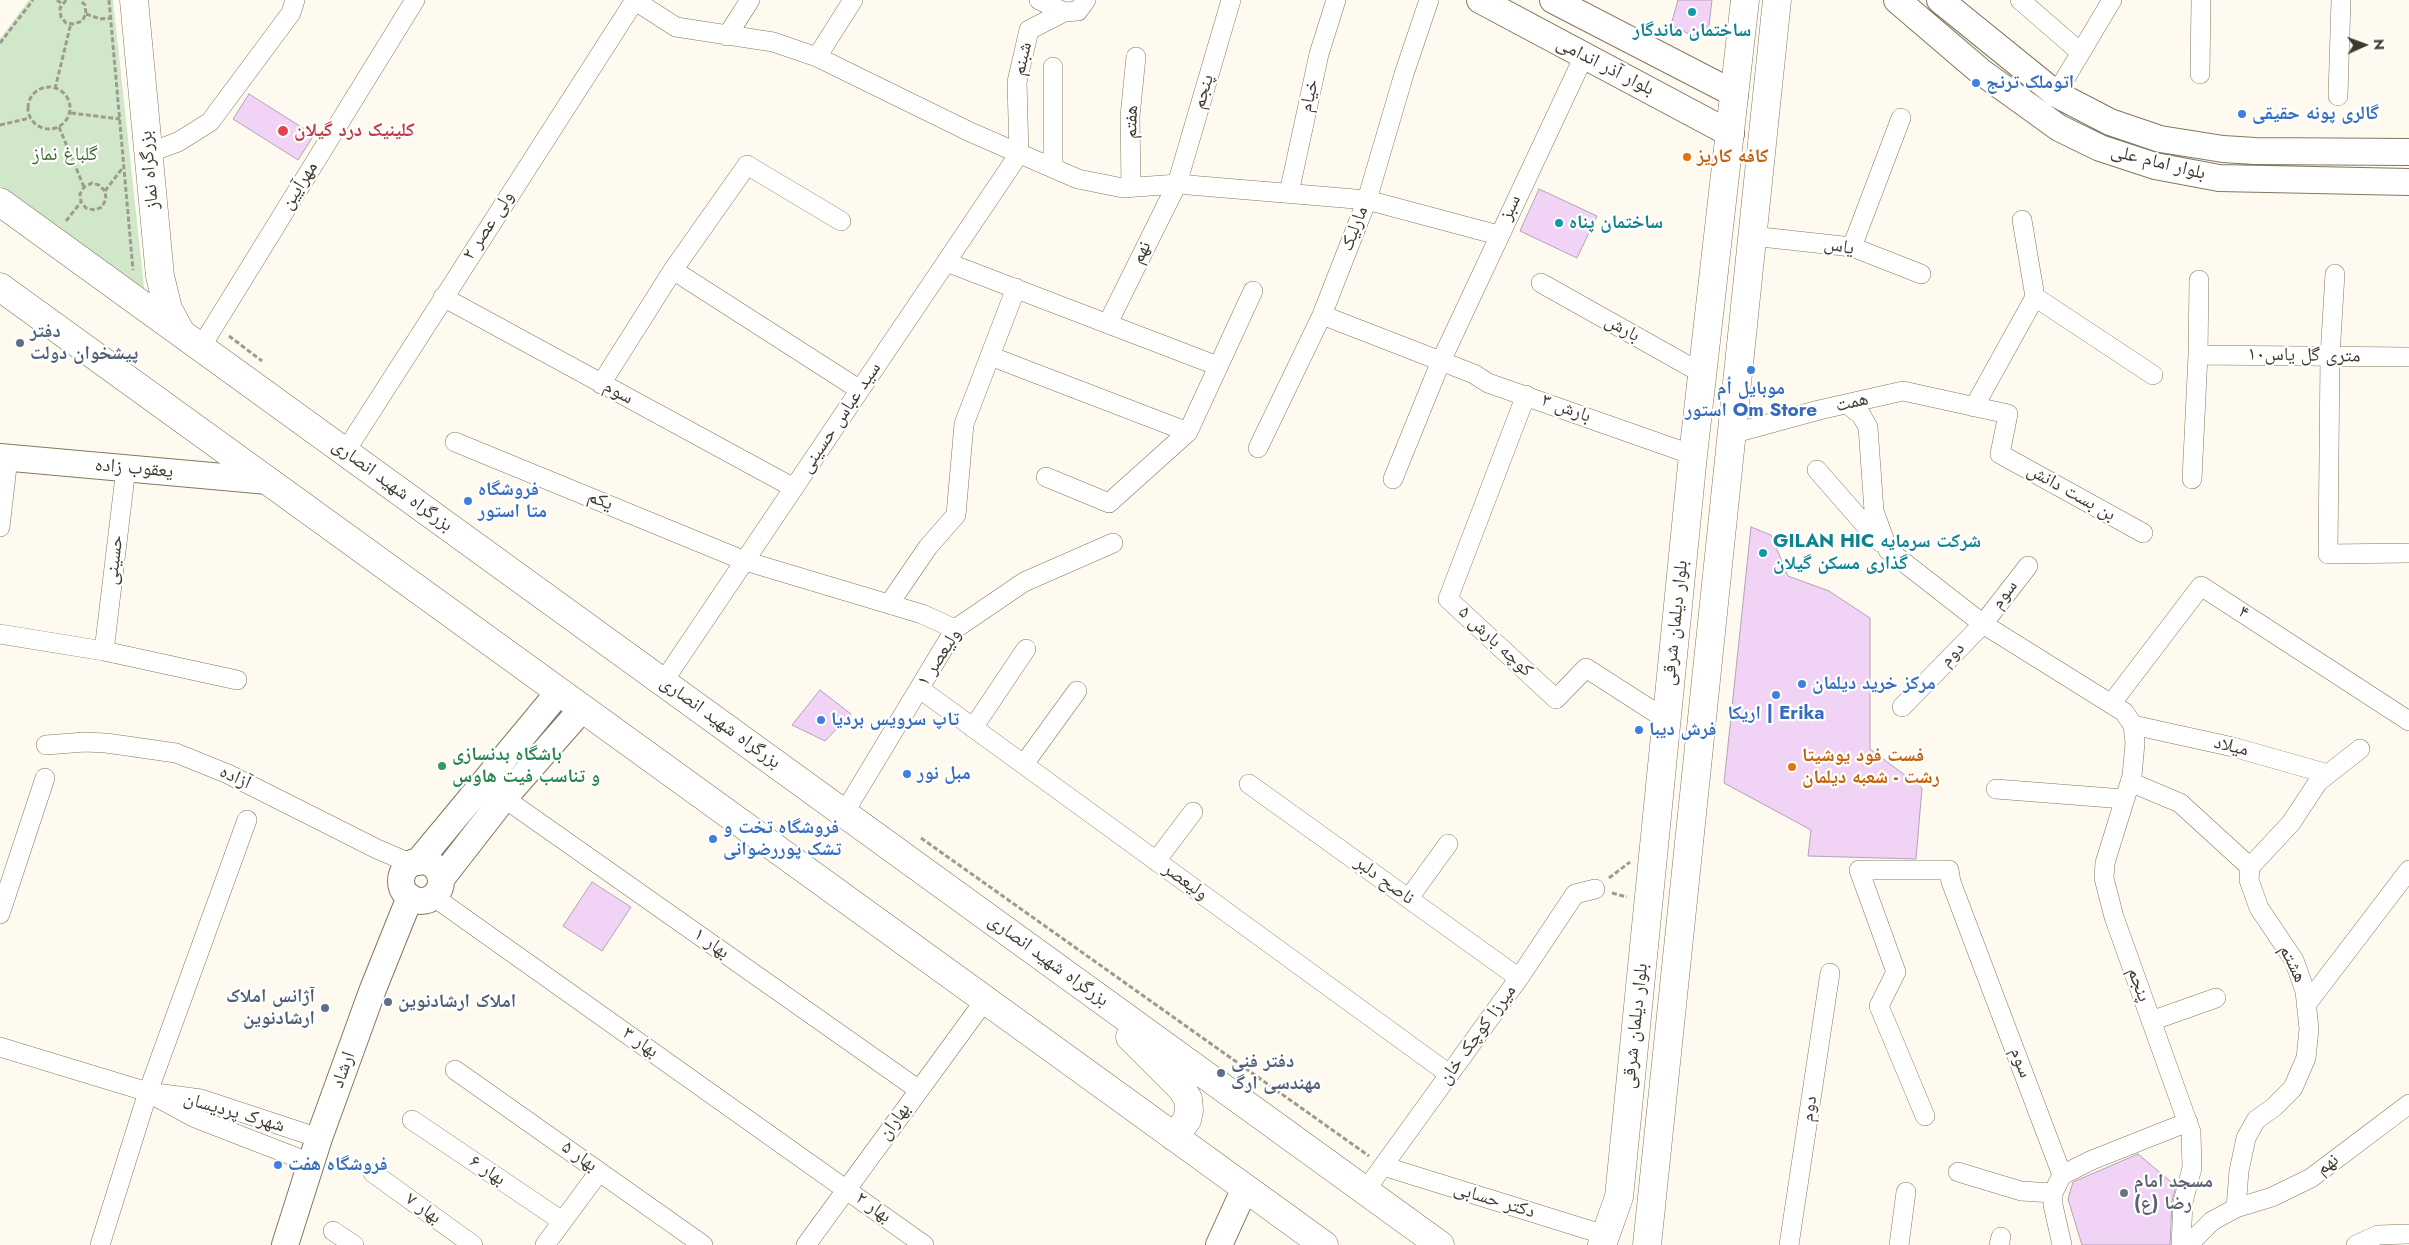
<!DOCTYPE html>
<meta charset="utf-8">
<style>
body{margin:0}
#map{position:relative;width:2409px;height:1245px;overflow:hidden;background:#fefaef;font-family:Jost,sans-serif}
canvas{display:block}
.north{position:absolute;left:2339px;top:20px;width:50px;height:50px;-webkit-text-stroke:4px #fff;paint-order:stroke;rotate:88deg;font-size:14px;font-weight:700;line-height:20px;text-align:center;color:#3e3a2f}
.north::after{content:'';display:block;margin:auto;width:18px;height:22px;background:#3e3a2f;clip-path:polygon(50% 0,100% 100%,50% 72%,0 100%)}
</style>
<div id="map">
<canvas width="2409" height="1245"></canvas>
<div class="north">N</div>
</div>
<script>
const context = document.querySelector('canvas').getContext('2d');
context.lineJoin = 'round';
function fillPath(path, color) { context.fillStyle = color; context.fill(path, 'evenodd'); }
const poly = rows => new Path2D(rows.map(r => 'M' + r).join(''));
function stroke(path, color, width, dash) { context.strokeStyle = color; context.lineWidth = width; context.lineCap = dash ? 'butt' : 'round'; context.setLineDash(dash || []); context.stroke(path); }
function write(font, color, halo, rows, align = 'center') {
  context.font = font + ' Jost,"Noto Naskh Arabic",sans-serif'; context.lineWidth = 4.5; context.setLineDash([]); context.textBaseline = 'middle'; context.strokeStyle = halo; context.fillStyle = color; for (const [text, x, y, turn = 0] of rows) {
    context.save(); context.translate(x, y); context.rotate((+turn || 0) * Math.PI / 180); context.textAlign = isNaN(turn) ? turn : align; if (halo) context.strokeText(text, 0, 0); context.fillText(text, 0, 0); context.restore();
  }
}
const green = poly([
 [29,0,113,0,145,296,0,186,0,39]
]);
const building = poly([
 [1678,0,1712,0,1709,25,1703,34,1693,36,1671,25,1678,0],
 [249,94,314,135,298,160,233,119,249,94],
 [1539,189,1597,216,1577,258,1520,231,1539,189],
 [1751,527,1771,535,1788,576,1829,591,1870,618,1870,749,1922,788,1916,859,1808,856,1811,830,1724,783,1751,527],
 [820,690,851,714,825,741,792,725,820,690],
 [592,882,631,907,602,951,563,926,592,882],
 [2138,1154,2176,1186,2172,1201,2170,1245,2082,1245,2068,1199,2073,1182,2138,1154]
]);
const path = poly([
 [57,0,62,4],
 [66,0,60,8,61,17,66,23,74,24,82,21,86,14,85,5,80,0],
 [109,0,133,270],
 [86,14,100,19,110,18],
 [0,43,33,0],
 '28 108a21 21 0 1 1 42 0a21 21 0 1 1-42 0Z',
 [55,89,71,23],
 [71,113,120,119],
 [0,125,30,118],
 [59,127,84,187],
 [105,191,124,166],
 [66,221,81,202,80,194,84,187,92,183,99,185,105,191,106,199,102,207,95,210,86,208,81,202],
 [229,336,262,361],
 [921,838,1369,1156],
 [1609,878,1630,862],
 [1612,893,1627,897]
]);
const street = poly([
 [634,0,676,27,773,42,817,57,970,132,1078,179,1123,188,1177,184,1367,200,1498,235],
 [1039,0,1064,12],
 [2020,0,2080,52],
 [727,36,750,0],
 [817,57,853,0],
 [2200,74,2201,0],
 [2056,94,2112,0],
 [2338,96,2341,0],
 [148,153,178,142,210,122,291,13,295,0],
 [1053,168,1053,67],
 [1131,187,1130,116,1136,57],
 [1289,193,1319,54,1336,0],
 [2022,220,2035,297,2153,375],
 [1752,236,1852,247,1921,274],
 [1852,247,1901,118],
 [946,262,1218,366],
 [673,270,860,390],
 [2335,274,2330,356,2328,554,2409,553],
 [1541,283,1703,374],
 [443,297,794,488],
 [1322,315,1474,374,1488,383,1693,455],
 [1108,323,1177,184,1231,0],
 [201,347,415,0],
 [2198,355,2409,357],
 [990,356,1188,432],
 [601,384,673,270,747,165,841,221],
 [1526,395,1448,599,1556,699,1586,668,1667,720],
 [1847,404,1861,415,1868,427,1874,511,1888,550,1983,624,2124,712,2133,725,2135,743,2132,776,2105,863,2104,878,2114,917,2191,1132,2192,1168,2183,1202,2181,1245],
 [1974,407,2035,297],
 [1731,434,1819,410,1903,391,2008,414,2000,454,2143,533],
 [455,442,745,561,922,614,955,629],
 [1258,448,1322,315,1367,200,1404,74,1429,0],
 [345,452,635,0],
 [1817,470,1880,542],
 [1046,477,1109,503,1188,432,1253,291],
 [1393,479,1441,361,1584,56],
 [2192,479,2198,355,2199,280],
 [0,527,8,458],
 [889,604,928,547,956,515,964,424,1016,288],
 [0,634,104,651,237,680],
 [104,651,126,468],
 [663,682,1019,154,1017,82,1029,30,1064,12,1078,11,1086,0],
 [920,689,1449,1074],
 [2111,704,2201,586,2409,721],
 [1902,707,1983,624,2028,566],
 [2133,725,2233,747,2328,774],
 [973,728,1026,649],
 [46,745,85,742,106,743,176,753,228,774,377,849,412,864],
 [1024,764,1077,691],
 [2130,782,2180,803,2250,867],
 [1249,784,1519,978],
 [1996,789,2124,799],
 [504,798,919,1090],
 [844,813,955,629,1024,582,1113,543],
 [1156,861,1193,812],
 [434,897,924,1245],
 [1409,898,1448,844],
 [0,914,45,778],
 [2306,1005,2409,870],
 [2151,1021,2216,998],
 [0,1047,148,1092,201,1099,319,1138],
 [455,1070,703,1245],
 [156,1097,195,1118,311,1163],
 [1925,1116,1879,1006,1896,972,1859,870,1949,870,1951,882,2062,1175,2053,1193,2053,1205,2062,1245],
 [412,1120,562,1221],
 [1383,1166,1605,1235],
 [1958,1172,2021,1191,2053,1193],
 [373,1173,473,1245],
 [2062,1175,2092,1160,2188,1122],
 [1365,1191,1519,978,1575,894,1595,889],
 [2236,1208,2239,1171,2246,1138,2256,1120,2274,1107,2293,1088,2306,1058,2309,1029,2305,991,2294,960,2259,908,2249,880,2250,867,2291,823,2318,782,2360,749],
 [333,1231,354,1245],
 [100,1245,148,1092,247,820],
 [545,1245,599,1172],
 [806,1245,985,1000],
 [1789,1245,1830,973],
 [1899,1245,1906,1192],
 [1999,1245,2001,1237],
 [2188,1245,2212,1221,2236,1208,2272,1197,2311,1178,2409,1104],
 [2356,1245,2378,1235,2409,1234]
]);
const secondary = poly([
 [1480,0,1731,134],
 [1553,0,1735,94],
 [1897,0,1980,71,2059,128,2100,148,2155,166,2219,178,2409,182],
 [1940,0,2056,94,2110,122,2160,139,2223,149,2255,151,2409,152],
 [0,457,268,481],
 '401 881a20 20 0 1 1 40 0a20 20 0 1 1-40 0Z',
 [418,862,559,692],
 [441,879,504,798,582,709],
 [285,1245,319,1138,373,989,410,897],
 [1219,1245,1245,1188]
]);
const primary = poly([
 [1602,1245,1619,1197,1693,455,1745,0],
 [1647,1245,1777,0]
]);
const highway = poly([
 [134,0,160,276,168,309,180,331],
 [0,202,1440,1245],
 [0,287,1324,1245],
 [1130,1037,1182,1089,1188,1099,1189,1110,1187,1120,1174,1137]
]);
const markers = [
 [1692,12,5,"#0f9aa8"],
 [1976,83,5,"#3f7fe0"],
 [2242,114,5,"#3f7fe0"],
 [283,131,6,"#e0444e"],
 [1687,157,5,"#e8710a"],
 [1559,223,5,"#0f9aa8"],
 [20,343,5,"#5c6f8a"],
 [1751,370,5,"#3f7fe0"],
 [468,501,5,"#3f7fe0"],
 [1763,553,5,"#0f9aa8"],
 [1802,684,5,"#3f7fe0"],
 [1776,695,5,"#3f7fe0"],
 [821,720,5,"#3f7fe0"],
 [1639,730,5,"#3f7fe0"],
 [442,766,5,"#2e9e5b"],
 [1792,767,5,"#e8710a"],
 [907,774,5,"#3f7fe0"],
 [713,839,5,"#3f7fe0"],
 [388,1002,5,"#5c6f8a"],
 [325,1008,5,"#5c6f8a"],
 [1221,1073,5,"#5c6f8a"],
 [278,1165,5,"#3f7fe0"],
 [2124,1193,5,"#6b7280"]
];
const cultureNames = [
 ["ساختمان ماندگار",1692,31,"center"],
 ["ساختمان پناه",1569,223],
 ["GILAN HIC شرکت سرمایه",1773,542],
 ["گذاری مسکن گیلان",1773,564]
];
const streetNames = [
 ["شبنم",1023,59,-77],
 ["بلوار آذر اندامی",1605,67,27],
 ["پنجم",1204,92,-74],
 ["خیام",1310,96,-78],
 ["هفتم",1132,122,-88],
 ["بلوار امام علی",2158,163,14],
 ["بزرگراه نماز",150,170,-95],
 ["مهرآیین",300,186,-58],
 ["سبز",1511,208,-65],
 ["ولی عصر ۲",489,226,-57],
 ["مارلیک",1355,229,-69],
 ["یاس",1839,247,10],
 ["نهم",1142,253,-64],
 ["بارش",1622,329,29],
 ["۱۰متری گل یاس",2304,356,1],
 ["سوم",618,393,28],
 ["همت",1852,403,-13],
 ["بارش ۳",1566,409,20],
 ["سید عباس حسینی",841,418,-56],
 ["یعقوب زاده",134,469,5],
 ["بزرگراه شهید انصاری",392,486,36],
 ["بن بست دانش",2071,493,29],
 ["یکم",600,501,22],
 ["حسینی",115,560,-83],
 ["سوم",2005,595,-53],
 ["۴",2243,613,33],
 ["بلوار دیلمان شرقی",1676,623,-84],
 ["کوچه بارش ۵",1495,642,43],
 ["دوم",1953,655,-46],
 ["ولیعصر ۱",940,658,-57],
 ["بزرگراه شهید انصاری",720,723,36],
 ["میلاد",2231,747,14],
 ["آزاده",235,778,25],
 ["ناصح دلبر",1384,881,36],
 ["ولیعصر",1185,882,36],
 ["بهار ۱",711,944,35],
 ["بزرگراه شهید انصاری",1048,961,36],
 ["هشتم",2292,964,64],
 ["پنجم",2138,985,70],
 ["بلوار دیلمان شرقی",1636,1026,-84],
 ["میرزا کوچک خان",1478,1035,-54],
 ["بهار ۳",640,1043,35],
 ["سوم",2020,1063,69],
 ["ارشاد",344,1070,-70],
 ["دوم",1810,1109,-82],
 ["شهرک پردیسان",234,1113,16],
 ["بهاران",895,1122,-54],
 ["بهار ۵",579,1157,35],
 ["نهم",2328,1165,-37],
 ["بهار ۶",487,1171,34],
 ["دکتر حسابی",1494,1201,17],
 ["بهار ۲",873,1208,36],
 ["بهار ۷",423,1209,36]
];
const shopNames = [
 ["اتوملک ترنج",1986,83],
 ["گالری پونه حقیقی",2252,114],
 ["موبایل اُم",1751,389,"center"],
 ["استور Om Store",1751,411,"center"],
 ["فروشگاه",478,490],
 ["متا استور",478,512],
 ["مرکز خرید دیلمان",1812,684],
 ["اریکا | Erika",1776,714,"center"],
 ["تاپ سرویس بردیا",831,720],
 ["فرش دیبا",1649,730],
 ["مبل نور",917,774],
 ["فروشگاه تخت و",723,828],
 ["تشک پوررضوانی",723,850],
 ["فروشگاه هفت",288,1165]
];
const healthNames = [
 ["کلینیک درد گیلان",294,131]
];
const parkNames = [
 ["گلباغ نماز",65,155]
];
const foodNames = [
 ["کافه کاریز",1697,157],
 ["فست فود یوشیتا",1802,756],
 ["رشت - شعبه دیلمان",1802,778]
];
const serviceNames = [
 ["دفتر",30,332],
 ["پیشخوان دولت",30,354],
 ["آژانس املاک",315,997,"right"],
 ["ارشادنوین",315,1019,"right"],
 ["املاک ارشادنوین",398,1002],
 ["دفتر فنی",1231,1062],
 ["مهندسی ارگ",1231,1084]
];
const leisureNames = [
 ["باشگاه بدنسازی",452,755],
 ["و تناسب فیت هاوس",452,777]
];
const worshipNames = [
 ["مسجد امام",2134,1182],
 ["رضا (ع)",2134,1204]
];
fillPath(green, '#d1e7ca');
fillPath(building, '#f0d3f5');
stroke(building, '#b4a2b8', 1);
stroke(street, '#81785f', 20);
stroke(secondary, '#81785f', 28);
stroke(primary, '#81785f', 29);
stroke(highway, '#81785f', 29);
stroke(path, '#9e9a8f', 3, [5, 2.5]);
stroke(street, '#fff', 19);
stroke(secondary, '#fff', 26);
stroke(primary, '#fff', 28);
stroke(highway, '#fff', 28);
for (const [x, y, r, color] of markers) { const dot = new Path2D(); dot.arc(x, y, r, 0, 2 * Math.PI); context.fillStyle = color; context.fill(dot); stroke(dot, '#fff', 2); }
write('bold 19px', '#0d838f', '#fff', cultureNames, 'left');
write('19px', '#3e3a2f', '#fff', streetNames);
write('bold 19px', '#366cbe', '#fff', shopNames, 'left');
write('bold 19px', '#be3a42', '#fff', healthNames, 'left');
write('19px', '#3f6333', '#fff', parkNames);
write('bold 19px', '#c56008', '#fff', foodNames, 'left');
write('bold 19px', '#4e5e75', '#fff', serviceNames, 'left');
write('bold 19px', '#27864d', '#fff', leisureNames, 'left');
write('bold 19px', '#5b616d', '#fff', worshipNames, 'left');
</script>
